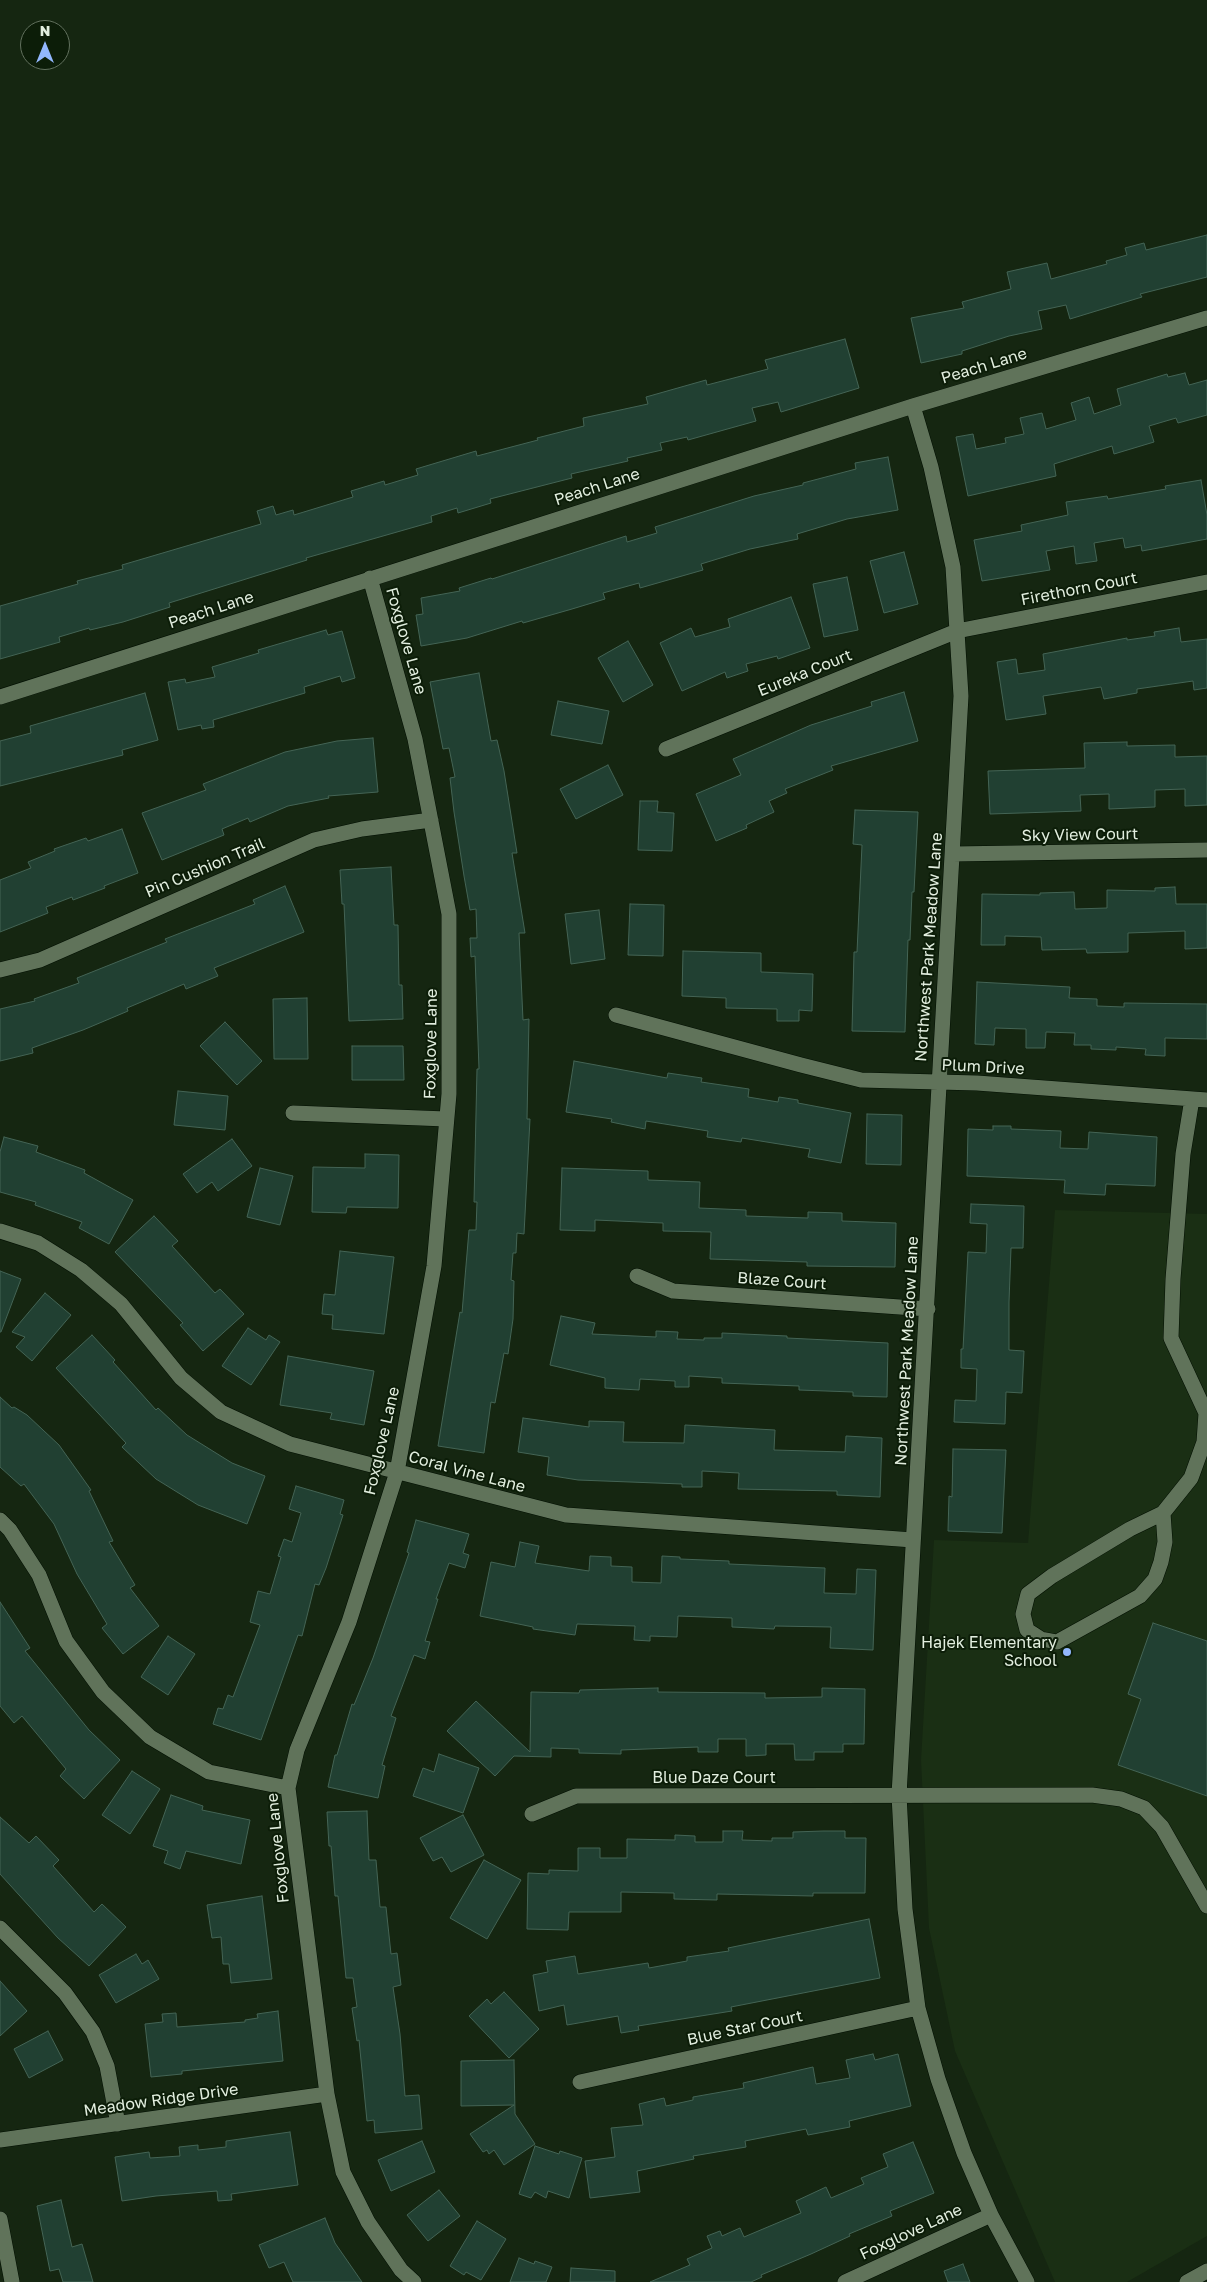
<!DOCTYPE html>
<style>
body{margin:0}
#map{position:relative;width:1207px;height:2282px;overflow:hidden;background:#152611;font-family:"Golos Text",sans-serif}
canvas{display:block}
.north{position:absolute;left:20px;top:20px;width:50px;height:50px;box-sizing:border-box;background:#0c1d08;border:1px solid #62715e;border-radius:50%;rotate:0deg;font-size:14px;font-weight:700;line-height:20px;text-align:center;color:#e2eedf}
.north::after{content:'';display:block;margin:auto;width:18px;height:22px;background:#92b7fd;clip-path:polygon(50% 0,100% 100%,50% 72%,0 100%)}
</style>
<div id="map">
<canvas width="1207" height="2282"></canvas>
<div class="north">N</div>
</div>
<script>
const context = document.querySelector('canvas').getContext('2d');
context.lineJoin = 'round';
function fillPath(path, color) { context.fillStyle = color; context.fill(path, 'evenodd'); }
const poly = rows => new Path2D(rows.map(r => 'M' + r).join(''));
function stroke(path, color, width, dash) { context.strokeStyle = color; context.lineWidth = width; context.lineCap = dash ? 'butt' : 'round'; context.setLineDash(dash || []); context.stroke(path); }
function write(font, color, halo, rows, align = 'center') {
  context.font = font + ' "Golos Text",sans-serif'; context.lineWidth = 4; context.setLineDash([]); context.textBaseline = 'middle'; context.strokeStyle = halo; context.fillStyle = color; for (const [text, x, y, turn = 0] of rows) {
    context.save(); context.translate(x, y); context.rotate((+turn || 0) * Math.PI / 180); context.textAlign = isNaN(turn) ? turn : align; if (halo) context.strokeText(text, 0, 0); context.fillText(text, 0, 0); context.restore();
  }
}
const built = poly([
 [1055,1210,1207,1214,1207,2236,1127,2282,1055,2282,955,2051,929,1928,921,1760,934,1540,1028,1543]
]);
const building = poly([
 [1207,235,1207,277,1140,294,1142,297,1070,319,1066,305,1038,311,1042,329,1009,336,962,351,962,354,921,363,911,318,964,308,962,302,1011,289,1007,272,1047,263,1051,279,1107,264,1106,261,1127,255,1125,248,1144,243,1146,250,1207,235],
 [845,339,859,388,781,412,778,402,752,408,756,421,688,440,687,437,660,443,662,450,627,458,628,461,571,474,572,478,490,499,491,503,458,513,457,508,431,516,432,522,306,558,307,560,169,603,170,607,123,622,90,630,89,628,59,637,60,642,0,659,0,606,78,584,77,581,123,569,122,565,261,524,257,511,273,506,276,515,293,510,294,515,353,497,351,491,384,481,385,485,418,475,416,469,476,451,477,456,538,440,537,438,584,426,583,418,648,404,646,397,706,380,707,385,768,369,765,360,845,339],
 [1185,373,1189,385,1207,380,1207,415,1178,423,1176,418,1149,426,1154,442,1114,454,1112,446,1054,464,1056,476,968,496,956,437,973,434,976,449,1006,443,1005,438,1024,434,1020,418,1042,413,1046,429,1076,420,1071,403,1089,397,1094,414,1121,405,1117,389,1167,374,1168,377,1185,373],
 [888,457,898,510,847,519,797,534,798,539,750,549,701,564,703,570,640,588,639,583,603,593,605,599,572,609,523,623,522,621,467,638,421,646,416,615,423,614,421,598,460,591,459,588,491,578,492,579,626,536,627,542,657,533,655,527,754,496,803,485,803,483,856,469,855,463,888,457],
 [1201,480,1207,515,1207,539,1142,551,1141,545,1125,548,1123,538,1094,543,1097,561,1076,564,1074,546,1046,551,1050,570,982,581,974,540,1022,531,1021,525,1068,515,1066,502,1107,496,1108,499,1166,489,1165,486,1201,480],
 [904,552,918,604,884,613,870,561,904,552],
 [847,577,858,630,824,637,813,584,847,577],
 [791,597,810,648,778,659,777,656,746,664,748,671,727,678,725,672,682,691,660,643,691,628,695,637,730,627,728,619,791,597],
 [1179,628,1181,642,1207,639,1207,688,1194,690,1193,681,1137,689,1137,693,1104,699,1101,687,1043,696,1046,714,1006,720,997,662,1016,659,1018,674,1045,670,1043,654,1127,638,1127,640,1155,636,1154,632,1179,628],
 [326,630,328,635,342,631,355,678,342,682,340,676,304,687,305,693,213,720,214,727,202,729,201,725,178,730,168,682,185,679,186,683,215,677,212,667,259,653,258,650,326,630],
 [628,641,653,685,623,702,598,658,628,641],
 [479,673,491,741,497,740,504,771,517,853,512,853,525,933,519,933,523,1020,529,1019,527,1119,530,1119,524,1234,517,1233,516,1253,513,1253,511,1280,514,1281,513,1319,508,1354,504,1353,495,1403,491,1402,484,1453,438,1446,460,1312,462,1313,469,1230,476,1230,477,1202,474,1202,477,1069,479,1069,475,956,471,957,470,938,477,938,476,909,470,910,464,876,454,812,450,778,455,777,449,748,443,749,430,682,479,673],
 [904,692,918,741,831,766,833,770,785,789,787,793,769,801,774,812,746,825,747,828,716,841,696,794,741,775,733,759,811,725,872,706,871,702,904,692],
 [145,693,158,740,122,750,123,755,0,786,0,741,31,733,30,726,145,693],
 [558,701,609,711,602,744,551,735,558,701],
 [373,738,378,792,328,796,329,798,288,806,250,822,248,818,222,829,224,835,162,860,142,813,206,790,203,784,285,752,337,741,373,738],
 [1127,742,1127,746,1175,745,1175,757,1207,756,1207,805,1185,806,1185,789,1155,790,1155,807,1109,809,1109,794,1080,795,1081,811,990,814,988,771,1085,768,1084,743,1127,742],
 [608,765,623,795,576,819,560,789,608,765],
 [640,801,658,801,657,812,674,813,672,851,638,850,640,801],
 [855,810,918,812,914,892,912,892,910,940,908,940,905,1032,852,1031,854,952,857,952,862,845,853,844,855,810],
 [122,829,138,873,104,886,105,888,73,900,72,897,46,907,48,913,0,932,0,880,31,868,28,862,55,851,54,849,86,838,88,841,122,829],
 [391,867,394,925,398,925,399,985,402,985,403,1019,349,1021,344,904,342,904,340,870,391,867],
 [285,886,304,932,214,968,218,976,186,989,184,984,127,1008,128,1011,83,1030,32,1048,33,1053,0,1061,0,1009,35,1001,34,999,79,983,77,978,167,942,165,939,255,904,253,900,285,886],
 [1175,887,1176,904,1207,904,1207,948,1185,949,1185,931,1128,933,1128,952,1087,953,1086,949,1042,950,1041,937,1005,936,1005,945,981,945,982,894,1040,895,1040,893,1074,892,1075,909,1107,908,1107,890,1155,891,1155,888,1175,887],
 [630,904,664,905,663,956,628,955,630,904],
 [599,910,605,959,571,964,565,914,599,910],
 [683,951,761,953,761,972,813,974,812,1011,799,1010,799,1021,777,1021,777,1009,726,1008,726,998,682,996,683,951],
 [977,982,1070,987,1069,998,1097,999,1097,1006,1124,1007,1124,1003,1207,1004,1207,1039,1165,1038,1165,1056,1145,1055,1146,1049,1116,1047,1116,1050,1091,1049,1091,1045,1074,1045,1075,1033,1046,1032,1045,1048,1026,1048,1026,1029,995,1028,994,1045,975,1044,977,982],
 [307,998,308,1059,274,1059,273,999,307,998],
 [225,1022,262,1061,237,1085,200,1046,225,1022],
 [352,1046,403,1046,404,1080,352,1080,352,1046],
 [574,1061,667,1078,668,1073,702,1078,701,1082,749,1089,748,1097,778,1102,779,1097,798,1100,798,1103,851,1113,841,1163,808,1157,810,1149,742,1138,741,1142,707,1137,708,1131,646,1121,645,1129,611,1122,612,1119,566,1112,574,1061],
 [178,1091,228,1096,225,1130,174,1125,178,1091],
 [867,1114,902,1115,901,1165,866,1164,867,1114],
 [993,1126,1011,1126,1011,1129,1061,1131,1060,1148,1088,1149,1089,1132,1157,1137,1155,1186,1106,1184,1105,1195,1064,1193,1065,1180,967,1176,968,1129,993,1130,993,1126],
 [4,1137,38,1146,36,1152,85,1170,84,1173,133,1200,109,1244,79,1228,82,1222,35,1205,36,1202,0,1192,0,1152,4,1137],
 [232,1139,252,1166,218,1191,212,1182,197,1193,183,1174,232,1139],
 [365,1154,399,1155,398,1208,347,1207,346,1213,312,1212,313,1167,365,1168,365,1154],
 [260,1168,293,1176,280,1225,247,1217,260,1168],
 [562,1168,648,1171,648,1180,700,1182,699,1208,746,1210,746,1216,808,1218,808,1212,842,1213,842,1221,896,1223,895,1267,807,1266,807,1262,710,1259,711,1232,663,1231,663,1223,595,1220,595,1231,560,1230,562,1168],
 [971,1204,1024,1206,1023,1248,1011,1248,1009,1302,1009,1350,1024,1351,1022,1393,1006,1392,1005,1424,954,1422,955,1400,976,1401,977,1369,961,1368,961,1349,963,1349,968,1252,986,1253,987,1224,970,1223,971,1204],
 [154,1216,178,1241,172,1246,215,1293,220,1289,244,1314,203,1351,180,1325,183,1323,115,1252,154,1216],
 [340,1251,394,1257,384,1334,332,1329,333,1315,322,1314,324,1294,335,1295,340,1251],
 [0,1271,21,1279,1,1332,0,1332,0,1271],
 [45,1293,71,1315,32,1361,16,1347,25,1337,12,1332,45,1293],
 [561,1316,595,1323,592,1334,656,1337,656,1331,678,1332,677,1339,704,1340,704,1338,722,1338,722,1333,787,1336,787,1338,888,1343,887,1397,853,1396,853,1392,799,1390,799,1386,722,1383,722,1378,689,1376,689,1387,675,1387,675,1381,640,1379,639,1390,605,1388,605,1378,550,1365,561,1316],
 [248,1328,266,1340,269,1335,280,1342,251,1385,222,1366,248,1328],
 [92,1335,115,1360,113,1362,156,1410,158,1408,187,1435,232,1463,265,1476,247,1524,198,1505,156,1479,122,1447,126,1443,56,1368,92,1335],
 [288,1356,374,1371,364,1425,330,1419,332,1413,280,1405,288,1356],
 [0,1397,12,1408,14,1407,27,1415,59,1445,91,1490,89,1491,113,1541,109,1542,135,1585,130,1588,159,1626,123,1654,102,1628,107,1624,77,1574,54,1524,24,1484,21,1486,0,1467,0,1397],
 [523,1418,589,1427,589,1421,624,1422,623,1442,684,1443,685,1425,775,1430,774,1450,845,1452,846,1436,882,1438,880,1497,837,1495,837,1491,738,1489,739,1473,702,1471,702,1487,682,1487,682,1484,578,1480,547,1475,549,1457,518,1452,523,1418],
 [953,1449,1006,1450,1002,1533,948,1531,949,1496,952,1497,953,1449],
 [296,1486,344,1500,340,1514,343,1515,326,1568,319,1585,315,1584,302,1636,298,1635,261,1740,213,1724,218,1708,223,1709,228,1695,233,1697,260,1625,250,1622,258,1591,270,1594,281,1557,278,1556,284,1539,292,1542,301,1513,289,1509,296,1486],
 [416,1520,469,1534,463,1553,469,1555,465,1568,449,1563,436,1599,438,1599,425,1641,430,1642,425,1659,414,1655,391,1716,396,1718,382,1765,385,1766,378,1798,328,1787,335,1755,337,1755,352,1704,354,1705,373,1658,409,1553,407,1552,416,1520],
 [520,1542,539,1546,535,1563,589,1571,590,1556,611,1557,611,1566,632,1567,632,1582,661,1583,662,1556,680,1557,680,1559,729,1561,729,1564,825,1568,824,1593,856,1594,857,1569,876,1570,873,1650,830,1648,831,1627,775,1626,774,1629,732,1627,732,1618,678,1616,677,1637,650,1636,650,1641,634,1640,635,1626,577,1624,575,1635,533,1629,533,1627,480,1616,491,1562,515,1567,520,1542],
 [0,1602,30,1648,25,1651,89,1730,120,1760,84,1799,60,1776,66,1769,22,1716,14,1723,0,1706,0,1602],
 [1153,1623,1207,1641,1207,1796,1118,1765,1141,1699,1128,1694,1153,1623],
 [168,1636,195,1654,168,1695,141,1677,168,1636],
 [658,1688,658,1692,765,1693,765,1698,822,1697,822,1688,865,1689,864,1744,843,1744,843,1752,814,1752,814,1760,795,1760,794,1744,766,1744,766,1755,746,1756,746,1739,718,1739,718,1752,698,1752,698,1747,621,1750,621,1754,579,1753,579,1749,551,1748,551,1757,514,1756,495,1776,447,1731,476,1701,530,1752,531,1692,579,1693,580,1690,658,1688],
 [439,1754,479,1768,463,1813,413,1796,423,1768,434,1772,439,1754],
 [132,1771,160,1789,130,1834,102,1815,132,1771],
 [171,1795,203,1806,202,1810,250,1820,241,1864,186,1851,180,1869,164,1863,168,1851,153,1846,171,1795],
 [367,1811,369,1860,376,1860,380,1907,386,1907,391,1954,397,1953,401,1985,393,1987,400,2034,405,2096,419,2095,422,2129,375,2133,374,2120,367,2121,359,2040,357,2041,352,2008,357,2007,353,1978,346,1978,338,1896,335,1896,331,1846,329,1846,327,1812,367,1811],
 [463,1815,484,1855,451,1872,442,1857,433,1861,420,1838,463,1815],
 [0,1817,29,1843,36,1836,59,1860,53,1866,94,1912,102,1904,126,1927,89,1966,58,1938,0,1874,0,1817],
 [723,1831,743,1831,742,1840,772,1841,772,1838,793,1838,793,1832,823,1831,845,1831,845,1838,866,1838,865,1893,813,1893,813,1896,717,1894,717,1900,674,1899,674,1893,621,1892,621,1912,569,1912,568,1930,527,1929,528,1873,549,1874,549,1870,578,1871,578,1848,600,1848,600,1858,627,1858,627,1839,675,1840,675,1835,695,1836,695,1842,723,1842,723,1831],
 [484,1860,521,1880,487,1939,450,1918,484,1860],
 [262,1896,272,1979,231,1983,229,1964,223,1964,221,1937,212,1938,207,1905,262,1896],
 [869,1919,880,1978,731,2007,732,2011,638,2026,639,2030,621,2033,618,2016,567,2025,564,2005,539,2011,533,1975,548,1972,546,1961,575,1956,578,1974,648,1963,649,1968,687,1961,687,1957,729,1951,728,1948,869,1919],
 [136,1954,142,1964,148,1960,159,1979,116,2003,99,1975,136,1954],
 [0,1981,27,2011,0,2036,0,1981],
 [504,1992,539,2029,509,2058,469,2016,487,1999,491,2004,504,1992],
 [278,2011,283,2061,182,2071,182,2074,151,2077,145,2024,163,2022,162,2014,176,2013,177,2027,245,2022,245,2020,258,2018,257,2014,278,2011],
 [48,2031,63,2060,29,2078,14,2049,48,2031],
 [873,2054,875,2060,898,2054,911,2106,849,2121,850,2127,808,2135,806,2129,745,2141,746,2147,693,2156,694,2159,637,2171,640,2192,590,2198,585,2161,615,2157,611,2128,643,2125,639,2104,664,2098,666,2106,693,2100,693,2097,744,2088,743,2083,813,2067,816,2084,850,2078,846,2060,873,2054],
 [514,2060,515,2114,535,2144,504,2165,494,2150,489,2154,487,2150,483,2152,470,2134,514,2105,461,2106,461,2061,514,2060],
 [290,2132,298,2185,231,2194,232,2200,218,2201,217,2191,156,2196,122,2201,115,2157,149,2152,150,2158,180,2156,179,2147,198,2145,198,2150,226,2147,226,2141,290,2132],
 [422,2141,435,2172,391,2191,378,2160,422,2141],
 [913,2142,934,2193,890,2211,892,2216,849,2234,850,2236,811,2254,761,2275,762,2277,751,2282,650,2282,690,2265,687,2259,712,2248,707,2236,720,2231,722,2236,740,2228,744,2237,801,2213,796,2201,826,2187,831,2198,864,2184,861,2178,888,2167,883,2154,913,2142],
 [535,2146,559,2154,560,2151,582,2158,569,2198,548,2191,546,2198,535,2192,531,2198,519,2194,535,2146],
 [439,2190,460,2216,428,2241,407,2215,439,2190],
 [61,2200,72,2247,82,2244,93,2282,63,2282,59,2269,50,2271,37,2206,61,2200],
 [325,2218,335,2243,362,2282,293,2282,284,2262,269,2268,259,2245,325,2218],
 [477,2221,506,2239,481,2280,466,2272,464,2275,450,2266,477,2221],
 [519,2258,534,2264,535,2261,552,2267,546,2282,510,2282,519,2258],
 [963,2264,970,2282,948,2282,944,2271,963,2264],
 [571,2268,615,2271,615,2282,570,2282,571,2268]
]);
const minor = poly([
 [913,406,931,467,953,567,961,696,899,1795,905,1909,918,2008,938,2079,964,2153,991,2215,1027,2282],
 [370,578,415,739,449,914,449,1094,434,1266,397,1472,349,1622,297,1750,288,1788,327,2094,343,2172,368,2222,401,2270,414,2282],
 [0,697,913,406,1207,318],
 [666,749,957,631,1207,582],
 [953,854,1207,850],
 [0,970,40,960,314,840,362,829,431,820],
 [616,1015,801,1065,861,1080,977,1083,1207,1100],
 [293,1113,446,1119],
 [0,1231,38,1243,81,1270,121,1304,181,1378,221,1412,290,1444,566,1515,913,1540],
 [637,1276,673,1291,928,1309],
 [1163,1513,1165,1542,1161,1562,1155,1579,1140,1596,1057,1642,1041,1639,1027,1630,1023,1614,1028,1594,1052,1576,1130,1529,1163,1513,1191,1478,1204,1442,1206,1413,1171,1338,1173,1279,1183,1154,1192,1099],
 [0,1520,10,1530,39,1575,66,1641,103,1692,150,1737,209,1772,288,1788],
 [532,1814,576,1796,1092,1795,1121,1799,1144,1808,1162,1827,1207,1906],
 [0,1928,65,1993,93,2032,107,2066,118,2124],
 [580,2082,918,2008],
 [0,2140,327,2094],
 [0,2219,12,2282],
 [845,2282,991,2215],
 [1187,2282,1207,2271]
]);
const markers = [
 [1067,1652,5,"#92b7fd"]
];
const streetNames = [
 ["Peach Lane",984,366,-17],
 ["Peach Lane",597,487,-18],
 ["Firethorn Court",1079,589,-11],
 ["Peach Lane",211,610,-18],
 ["Foxglove Lane",406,641,74],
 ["Eureka Court",805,673,-22],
 ["Sky View Court",1080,835,-1],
 ["Pin Cushion Trail",205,868,-23],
 ["Northwest Park Meadow Lane",929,947,-86],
 ["Foxglove Lane",431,1044,-89],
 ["Plum Drive",983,1067,3],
 ["Blaze Court",782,1281,4],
 ["Northwest Park Meadow Lane",907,1351,-87],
 ["Foxglove Lane",382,1441,-77],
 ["Coral Vine Lane",467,1472,15],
 ["Blue Daze Court",714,1778],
 ["Foxglove Lane",278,1848,-96],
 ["Blue Star Court",745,2028,-12],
 ["Meadow Ridge Drive",161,2100,-8],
 ["Foxglove Lane",911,2232,-25]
];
const poiNames = [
 ["Hajek Elementary",1057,1643],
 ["School",1057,1661]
];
fillPath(built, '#1a2f14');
fillPath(building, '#214032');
stroke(building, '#446455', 1);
stroke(minor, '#020f00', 16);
stroke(minor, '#60735a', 15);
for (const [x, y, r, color] of markers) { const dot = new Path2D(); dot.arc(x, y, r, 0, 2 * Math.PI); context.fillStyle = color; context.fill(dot); stroke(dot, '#0c1d08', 2); }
write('16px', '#e2eedf', '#0c1d08', streetNames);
write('16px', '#e2eedf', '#0c1d08', poiNames, 'right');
</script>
